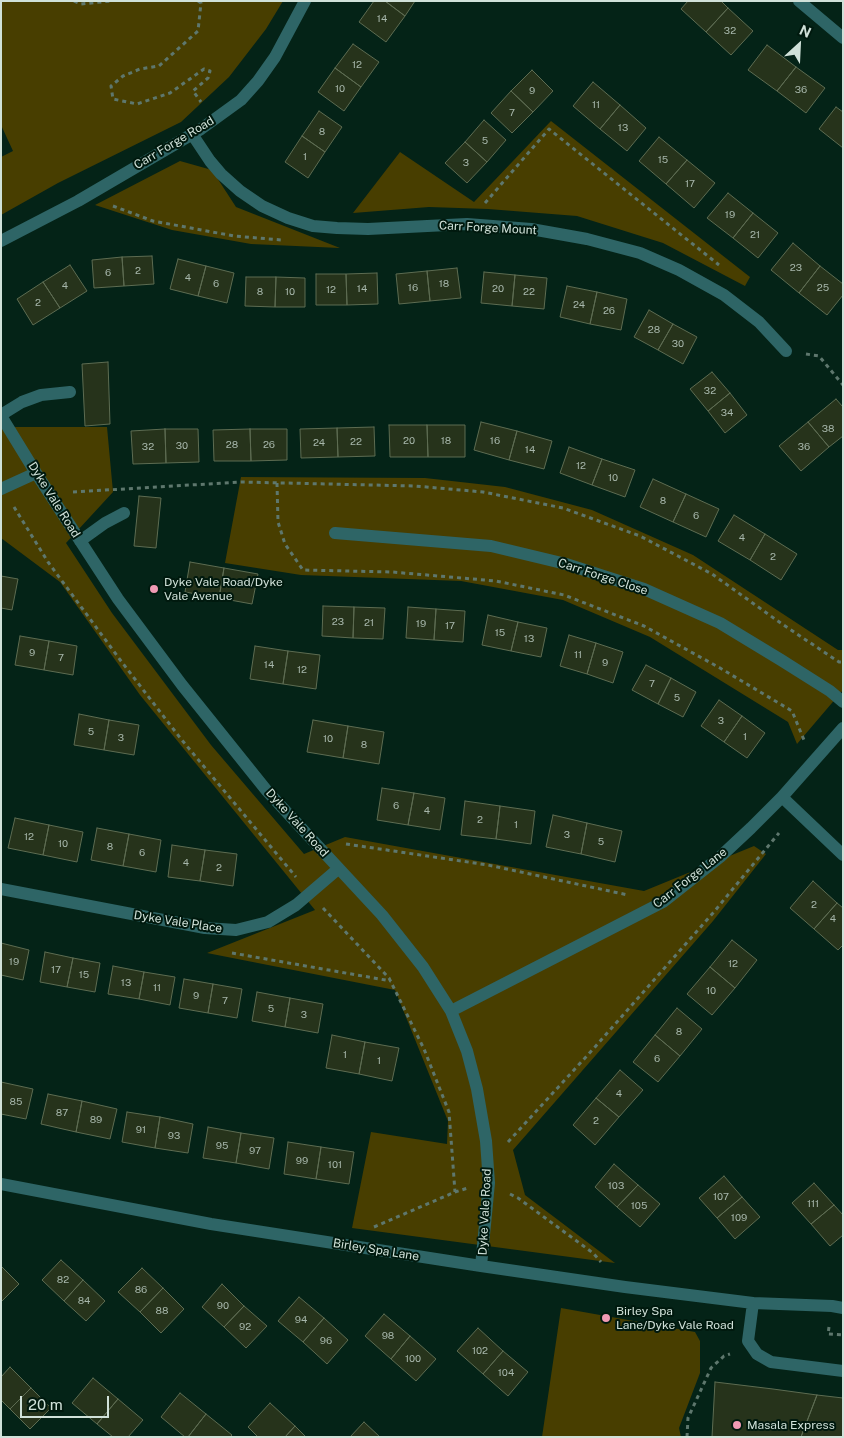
<!DOCTYPE html>
<style>
body{margin:0}
#map{position:relative;width:844px;height:1438px;overflow:hidden;background:#042317;font-family:"Public Sans",sans-serif}
canvas{display:block}
.frame{position:absolute;inset:0;border:2px solid #d0e1d9;pointer-events:none}
.north{position:absolute;left:774px;top:20px;width:50px;height:50px;-webkit-text-stroke:4px #00190e;paint-order:stroke;rotate:25deg;font-size:14px;font-weight:700;line-height:20px;text-align:center;color:#d0e1d9}
.north::after{content:'';display:block;margin:auto;width:18px;height:22px;background:#d0e1d9;clip-path:polygon(50% 0,100% 100%,50% 72%,0 100%)}
.scale{position:absolute;left:20px;top:1396px;width:89px;height:22px;box-sizing:border-box;border:2px solid #d0e1d9;border-top:0;padding-left:6px;font-size:15px;line-height:18px;white-space:nowrap;color:#d0e1d9;-webkit-text-stroke:4px #00190e;paint-order:stroke}
</style>
<div id="map">
<canvas width="844" height="1438"></canvas>
<div class="frame"></div>
<div class="north">N</div>
<div class="scale">20 m</div>
</div>
<script>
const context = document.querySelector('canvas').getContext('2d');
context.lineJoin = 'round';
function fillPath(path, color) { context.fillStyle = color; context.fill(path, 'evenodd'); }
const poly = rows => new Path2D(rows.map(r => 'M' + r).join(''));
function stroke(path, color, width, dash) { context.strokeStyle = color; context.lineWidth = width; context.lineCap = dash ? 'butt' : 'round'; context.setLineDash(dash || []); context.stroke(path); }
function write(font, color, halo, rows, align = 'center') {
  context.font = font + ' "Public Sans",sans-serif'; context.lineWidth = 4; context.setLineDash([]); context.textBaseline = 'middle'; context.strokeStyle = halo; context.fillStyle = color; for (const [text, x, y, turn = 0] of rows) {
    context.save(); context.translate(x, y); context.rotate((+turn || 0) * Math.PI / 180); context.textAlign = isNaN(turn) ? turn : align; if (halo) context.strokeText(text, 0, 0); context.fillText(text, 0, 0); context.restore();
  }
}
const green = poly([
 [1,1,283,1,266,29,229,77,181,122,58,183,1,215,1,157,13,151,1,125],
 [551,121,750,277,745,286,663,243,577,216,488,209,429,207,353,213,400,152,474,202],
 [180,161,212,170,236,207,340,248,251,244,172,230,95,205],
 [1,427,107,427,113,492,66,543,112,613,211,745,304,854,345,837,644,891,754,846,766,854,713,921,513,1150,525,1195,615,1263,352,1228,371,1132,447,1144,448,1121,395,990,207,953,315,910,140,695,60,582,1,538],
 [241,477,425,478,505,487,592,510,693,555,838,650,843,650,843,690,797,744,788,722,650,637,563,600,461,581,301,575,225,563],
 [561,1308,695,1332,700,1341,700,1373,679,1428,681,1437,542,1437]
]);
const building = poly([
 [374,1,385,1,405,16,386,42,359,22,374,1],
 [385,1,415,1,405,16,385,1],
 [688,1,721,1,728,8,706,32,681,9,688,1],
 [728,8,753,31,731,55,706,32,728,8],
 [353,44,379,62,361,87,335,68,353,44],
 [767,45,796,67,777,91,748,70,767,45],
 [796,67,825,88,806,113,777,91,796,67],
 [335,68,361,87,344,111,318,92,335,68],
 [532,70,553,91,533,112,511,91,532,70],
 [593,82,620,105,600,129,573,106,593,82],
 [511,91,533,112,512,133,491,113,511,91],
 [620,105,646,128,627,151,600,129,620,105],
 [836,107,843,112,843,148,819,129,836,107],
 [319,111,342,127,325,152,302,136,319,111],
 [484,120,506,140,487,162,465,142,484,120],
 [302,136,325,152,308,178,285,162,302,136],
 [659,137,687,160,666,184,639,161,659,137],
 [465,142,487,162,467,183,445,163,465,142],
 [687,160,715,183,694,208,666,184,687,160],
 [728,193,753,213,733,238,707,218,728,193],
 [753,213,778,233,758,258,733,238,753,213],
 [793,243,820,266,799,293,771,270,793,243],
 [152,256,154,284,124,286,122,257,152,256],
 [122,257,124,286,94,288,92,260,122,257],
 [178,259,206,266,198,296,170,289,178,259],
 [70,265,87,291,60,308,43,282,70,265],
 [206,266,234,273,227,303,198,296,206,266],
 [820,266,843,284,843,295,827,315,799,293,820,266],
 [457,268,461,298,430,301,427,271,457,268],
 [427,271,430,301,399,304,396,274,427,271],
 [484,272,515,275,512,306,481,303,484,272],
 [377,273,378,304,347,305,346,274,377,273],
 [316,274,346,274,347,305,316,305,316,274],
 [515,275,547,278,544,309,512,306,515,275],
 [246,277,276,277,275,307,245,306,246,277],
 [276,277,305,278,305,307,275,307,276,277],
 [43,282,60,308,33,325,17,299,43,282],
 [567,286,597,292,590,324,560,317,567,286],
 [597,292,627,299,621,330,590,324,597,292],
 [649,310,673,324,658,350,634,337,649,310],
 [673,324,697,337,683,364,658,350,673,324],
 [108,362,110,424,85,426,82,364,108,362],
 [712,372,730,393,708,411,690,389,712,372],
 [730,393,747,415,725,433,708,411,730,393],
 [836,399,843,407,843,436,829,447,808,422,836,399],
 [481,422,517,431,509,460,474,450,481,422],
 [808,422,829,447,801,471,779,446,808,422],
 [389,425,427,425,428,457,390,457,389,425],
 [427,425,465,425,465,457,428,457,427,425],
 [374,427,375,456,338,457,337,428,374,427],
 [337,428,338,457,301,458,300,429,337,428],
 [165,429,198,429,199,462,166,463,165,429],
 [165,429,166,463,133,464,131,431,165,429],
 [250,429,251,461,214,461,213,430,250,429],
 [250,429,287,429,287,460,251,461,250,429],
 [517,431,552,441,544,469,509,460,517,431],
 [569,447,602,459,592,485,560,473,569,447],
 [602,459,635,470,625,497,592,485,602,459],
 [653,479,686,494,673,522,640,507,653,479],
 [686,494,719,509,706,537,673,522,686,494],
 [139,496,161,498,156,548,134,546,139,496],
 [734,515,765,534,750,560,718,541,734,515],
 [765,534,797,554,781,580,750,560,765,534],
 [190,562,224,568,219,598,185,592,190,562],
 [224,568,258,574,252,604,219,598,224,568],
 [1,576,18,579,12,610,1,608,1,576],
 [323,606,354,607,353,638,322,636,323,606],
 [354,607,385,608,383,639,353,638,354,607],
 [408,607,436,609,434,640,406,638,408,607],
 [436,609,465,611,463,642,434,640,436,609],
 [488,615,518,622,511,651,482,645,488,615],
 [518,622,547,628,541,657,511,651,518,622],
 [569,635,596,643,587,674,560,666,569,635],
 [20,636,49,641,44,670,15,665,20,636],
 [49,641,77,646,73,675,44,670,49,641],
 [596,643,623,652,613,683,587,674,596,643],
 [255,646,288,651,283,684,250,679,255,646],
 [288,651,320,655,316,689,283,684,288,651],
 [646,665,671,678,658,704,632,690,646,665],
 [671,678,696,692,683,717,658,704,671,678],
 [719,700,742,716,724,742,701,726,719,700],
 [79,714,109,720,104,750,74,745,79,714],
 [742,716,765,733,747,758,724,742,742,716],
 [109,720,139,725,134,755,104,750,109,720],
 [313,720,348,726,343,758,307,752,313,720],
 [348,726,384,732,379,764,343,758,348,726],
 [382,788,414,793,408,825,377,820,382,788],
 [414,793,445,798,440,830,408,825,414,793],
 [465,801,500,806,496,839,461,835,465,801],
 [500,806,535,811,531,844,496,839,500,806],
 [553,815,587,823,581,854,546,847,553,815],
 [15,818,49,825,43,855,8,848,15,818],
 [587,823,622,831,615,862,581,854,587,823],
 [49,825,83,832,77,862,43,855,49,825],
 [97,828,129,834,123,866,91,860,97,828],
 [129,834,161,840,156,872,123,866,129,834],
 [172,845,205,850,200,881,168,877,172,845],
 [205,850,237,854,233,886,200,881,205,850],
 [813,881,837,903,814,929,790,908,813,881],
 [837,903,843,908,843,945,838,950,814,929,837,903],
 [732,940,757,960,735,988,710,967,732,940],
 [1,943,29,950,23,980,1,975,1,943],
 [45,952,73,958,67,987,40,982,45,952],
 [73,958,100,963,95,992,67,987,73,958],
 [113,966,144,972,139,999,108,994,113,966],
 [710,967,735,988,712,1015,687,994,710,967],
 [144,972,175,977,170,1005,139,999,144,972],
 [184,979,213,984,208,1013,179,1008,184,979],
 [213,984,242,989,237,1018,208,1013,213,984],
 [257,992,290,998,285,1027,252,1021,257,992],
 [290,998,323,1004,318,1033,285,1027,290,998],
 [677,1008,702,1029,680,1056,655,1035,677,1008],
 [332,1035,365,1042,359,1074,326,1068,332,1035],
 [655,1035,680,1056,658,1082,633,1062,655,1035],
 [365,1042,399,1048,392,1081,359,1074,365,1042],
 [620,1070,643,1090,619,1117,596,1098,620,1070],
 [1,1082,33,1089,26,1119,1,1114,1,1082],
 [48,1094,82,1101,76,1132,41,1124,48,1094],
 [596,1098,619,1117,595,1145,573,1125,596,1098],
 [82,1101,117,1109,110,1139,76,1132,82,1101],
 [127,1112,160,1117,155,1148,122,1142,127,1112],
 [160,1117,193,1124,188,1153,155,1148,160,1117],
 [208,1127,241,1133,236,1163,203,1158,208,1127],
 [241,1133,274,1138,269,1169,236,1163,241,1133],
 [288,1142,321,1147,316,1179,284,1174,288,1142],
 [321,1147,354,1152,349,1184,316,1179,321,1147],
 [614,1164,638,1185,617,1207,595,1187,614,1164],
 [724,1176,742,1197,717,1218,699,1198,724,1176],
 [814,1183,834,1205,811,1224,792,1203,814,1183],
 [638,1185,660,1204,640,1227,617,1207,638,1185],
 [742,1197,760,1217,735,1239,717,1218,742,1197],
 [834,1205,843,1215,843,1235,830,1246,811,1224,834,1205],
 [61,1260,83,1280,64,1301,42,1280,61,1260],
 [1,1266,19,1284,1,1302,1,1266],
 [142,1268,163,1288,140,1312,118,1292,142,1268],
 [83,1280,105,1301,86,1321,64,1301,83,1280],
 [222,1284,244,1306,224,1327,202,1307,222,1284],
 [163,1288,184,1309,161,1333,140,1312,163,1288],
 [299,1297,324,1318,303,1342,278,1321,299,1297],
 [244,1306,267,1326,246,1348,224,1327,244,1306],
 [384,1314,410,1336,391,1359,365,1336,384,1314],
 [324,1318,348,1340,327,1364,303,1342,324,1318],
 [478,1328,503,1351,483,1374,457,1351,478,1328],
 [410,1336,436,1359,416,1381,391,1359,410,1336],
 [503,1351,528,1372,508,1396,483,1374,503,1351],
 [10,1367,31,1388,10,1409,1,1400,1,1377,10,1367],
 [93,1378,118,1399,97,1424,72,1403,93,1378],
 [715,1382,773,1389,817,1395,801,1437,712,1437,715,1382],
 [31,1388,51,1408,30,1429,10,1409,31,1388],
 [180,1393,206,1414,188,1437,185,1437,161,1417,180,1393],
 [817,1395,843,1398,843,1437,801,1437,817,1395],
 [118,1399,143,1420,128,1437,113,1437,97,1424,118,1399],
 [270,1403,295,1426,285,1437,258,1437,248,1427,270,1403],
 [206,1414,232,1435,230,1437,188,1437,206,1414],
 [364,1422,380,1437,350,1437,364,1422],
 [295,1426,306,1437,285,1437,295,1426]
]);
const path = poly([
 [74,1,81,4,111,1],
 [198,1,201,3,198,31,159,66,140,69,123,76,111,86,113,99,137,104,170,93,204,69,210,71,208,78,193,91,201,102],
 [485,203,549,129,719,265],
 [113,206,153,221,234,236,282,240],
 [806,354,819,356,843,385],
 [277,483,278,522,285,544,303,570,392,572,496,581,564,595,644,626,720,668,792,711,804,740],
 [73,492,241,482,415,486,483,492,563,508,640,536,712,574,782,624,839,662,843,662],
 [14,507,48,562,121,661,181,739,296,877],
 [346,844,488,865,628,895],
 [323,908,389,978,424,1049,449,1112,455,1192],
 [232,953,391,981],
 [508,1142,595,1047,713,913,779,833],
 [510,1194,518,1198,593,1253,601,1262],
 [374,1227,455,1192,468,1188],
 [829,1327,828,1334,843,1335],
 [687,1437,688,1418,711,1368,724,1356,730,1354]
]);
const minor = poly([
 [799,1,843,38],
 [192,134,210,161,221,174,240,191,262,206,288,218,313,226,337,228,368,229,467,224,531,229,587,239,640,253,679,270,724,295,759,322,786,351],
 [1,241,78,201,201,129,241,100,258,81,275,57,305,1],
 [1,415,22,402,41,395,70,392],
 [1,416,36,473,118,599,182,685,267,791,382,915,423,967,451,1011,467,1051,477,1089,486,1141,489,1183,481,1266],
 [1,489,36,473],
 [335,533,491,546,566,564,644,589,720,623,781,660,830,691,843,702],
 [80,541,105,523,124,513],
 [782,797,843,855],
 [1,889,205,928,236,930,268,922,296,905,338,869],
 [451,1011,663,902,720,857,751,828,782,797,843,728],
 [1,1184,211,1224,481,1266,625,1287,753,1303,832,1306,843,1308],
 [753,1303,748,1341,757,1354,771,1362,843,1371]
]);
const markers = [
 [154,589,5,"#f09ab4"],
 [606,1318,5,"#f09ab4"],
 [737,1425,5,"#f09ab4"]
];
const numberNames = [
 ["14",382,19],
 ["32",730,31],
 ["12",357,65],
 ["10",340,89],
 ["36",801,90],
 ["9",532,91],
 ["11",596,105],
 ["7",512,113],
 ["13",623,128],
 ["8",322,132],
 ["5",485,141],
 ["1",305,157],
 ["15",663,160],
 ["3",466,163],
 ["17",690,184],
 ["19",730,215],
 ["21",755,235],
 ["23",796,268],
 ["2",138,271],
 ["6",108,273],
 ["4",188,278],
 ["6",216,284],
 ["18",444,284],
 ["4",65,286],
 ["16",413,288],
 ["25",823,288],
 ["14",362,289],
 ["20",498,289],
 ["12",331,290],
 ["8",260,292],
 ["10",290,292],
 ["22",529,292],
 ["2",38,303],
 ["24",579,305],
 ["26",609,311],
 ["28",654,330],
 ["30",678,344],
 ["32",710,391],
 ["34",727,413],
 ["38",828,429],
 ["20",409,441],
 ["18",446,441],
 ["16",495,441],
 ["22",356,442],
 ["24",319,443],
 ["28",232,445],
 ["26",269,445],
 ["30",182,446],
 ["32",148,447],
 ["36",804,447],
 ["14",530,450],
 ["12",581,466],
 ["10",613,478],
 ["8",663,501],
 ["6",696,516],
 ["4",742,538],
 ["2",773,557],
 ["23",338,622],
 ["21",369,623],
 ["19",421,624],
 ["17",450,626],
 ["15",500,633],
 ["13",529,639],
 ["9",32,653],
 ["11",578,655],
 ["7",61,658],
 ["9",605,663],
 ["14",269,665],
 ["12",302,670],
 ["7",652,684],
 ["5",677,698],
 ["3",721,721],
 ["5",91,732],
 ["1",745,737],
 ["3",121,738],
 ["10",328,739],
 ["8",364,745],
 ["6",396,806],
 ["4",427,811],
 ["2",480,820],
 ["1",516,825],
 ["3",567,835],
 ["12",29,837],
 ["5",601,842],
 ["10",63,844],
 ["8",110,847],
 ["6",142,853],
 ["4",186,863],
 ["2",219,868],
 ["2",814,905],
 ["4",833,919],
 ["19",14,962],
 ["12",733,964],
 ["17",56,970],
 ["15",84,975],
 ["13",126,983],
 ["11",157,988],
 ["10",711,991],
 ["9",196,996],
 ["7",225,1001],
 ["5",271,1009],
 ["3",304,1015],
 ["8",679,1032],
 ["1",345,1055],
 ["6",657,1059],
 ["1",379,1061],
 ["4",619,1094],
 ["85",16,1102],
 ["87",62,1113],
 ["89",96,1120],
 ["2",596,1121],
 ["91",141,1130],
 ["93",174,1136],
 ["95",222,1146],
 ["97",255,1151],
 ["99",302,1161],
 ["101",335,1165],
 ["103",616,1186],
 ["107",721,1197],
 ["111",813,1204],
 ["105",639,1206],
 ["109",739,1218],
 ["82",63,1280],
 ["86",141,1290],
 ["84",84,1301],
 ["90",223,1306],
 ["88",162,1311],
 ["94",301,1320],
 ["92",245,1327],
 ["98",388,1336],
 ["96",326,1341],
 ["102",480,1351],
 ["100",413,1359],
 ["104",506,1373]
];
const streetNames = [
 ["Carr Forge Road",174,143,-31],
 ["Carr Forge Mount",488,228,3],
 ["Dyke Vale Road",54,500,58],
 ["Carr Forge Close",603,577,18],
 ["Dyke Vale Road",297,823,48],
 ["Carr Forge Lane",690,878,-38],
 ["Dyke Vale Place",178,922,9],
 ["Dyke Vale Road",485,1212,-87],
 ["Birley Spa Lane",376,1250,9]
];
const poiNames = [
 ["Dyke Vale Road/Dyke",164,582],
 ["Vale Avenue",164,596],
 ["Birley Spa",616,1311],
 ["Lane/Dyke Vale Road",616,1325],
 ["Masala Express",747,1425]
];
fillPath(green, '#483e00');
fillPath(building, '#26331b');
stroke(building, '#5d6c52', 1);
stroke(path, '#5e776d', 3, [4, 4]);
stroke(minor, '#2e6566', 12);
for (const [x, y, r, color] of markers) { const dot = new Path2D(); dot.arc(x, y, r, 0, 2 * Math.PI); context.fillStyle = color; context.fill(dot); stroke(dot, '#00190e', 2); }
write('10px', '#a6b6aa', null, numberNames);
write('12px', '#d0e1d9', '#00190e', streetNames);
write('12px', '#d0e1d9', '#00190e', poiNames, 'left');
</script>
